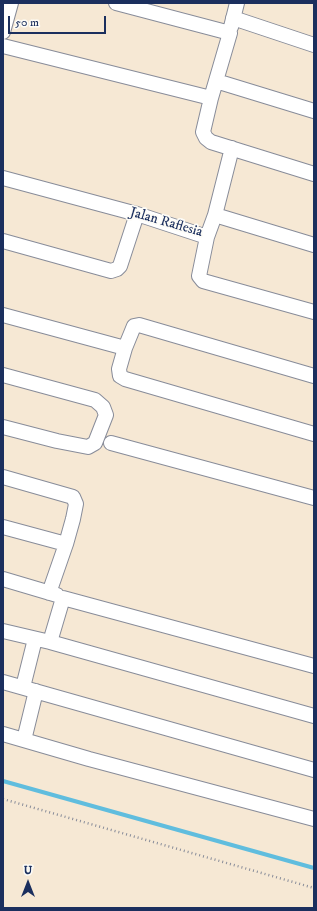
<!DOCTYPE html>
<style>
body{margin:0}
#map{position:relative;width:317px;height:911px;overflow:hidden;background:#f6e8d4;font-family:"IM FELL DW Pica",serif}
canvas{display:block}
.frame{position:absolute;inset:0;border:4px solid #1b2f5e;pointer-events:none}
.north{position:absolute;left:8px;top:863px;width:40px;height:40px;-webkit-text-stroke:3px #fdfcf7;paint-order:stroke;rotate:0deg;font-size:11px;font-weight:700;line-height:16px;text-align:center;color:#1b2f5e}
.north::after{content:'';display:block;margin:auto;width:14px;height:18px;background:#1b2f5e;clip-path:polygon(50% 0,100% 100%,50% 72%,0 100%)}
.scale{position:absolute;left:8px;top:16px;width:98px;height:18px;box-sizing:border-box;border:2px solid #1b2f5e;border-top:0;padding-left:5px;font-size:12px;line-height:14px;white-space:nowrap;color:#1b2f5e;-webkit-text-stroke:3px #fdfcf7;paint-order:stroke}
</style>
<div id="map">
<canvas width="317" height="911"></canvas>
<div class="frame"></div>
<div class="north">U</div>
<div class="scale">50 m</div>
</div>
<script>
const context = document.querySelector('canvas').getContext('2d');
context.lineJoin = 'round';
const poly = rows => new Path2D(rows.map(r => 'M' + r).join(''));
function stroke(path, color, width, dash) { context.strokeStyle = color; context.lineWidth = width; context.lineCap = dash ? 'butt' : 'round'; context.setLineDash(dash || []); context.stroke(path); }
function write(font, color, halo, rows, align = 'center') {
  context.font = font + ' "IM FELL DW Pica",serif'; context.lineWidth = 3.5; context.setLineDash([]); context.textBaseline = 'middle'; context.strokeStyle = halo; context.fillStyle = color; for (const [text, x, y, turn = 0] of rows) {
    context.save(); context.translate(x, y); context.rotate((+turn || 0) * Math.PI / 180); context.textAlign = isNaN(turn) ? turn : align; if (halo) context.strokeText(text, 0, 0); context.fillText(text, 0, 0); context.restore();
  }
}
const stream = poly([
 [3,781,314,868]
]);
const path = poly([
 [3,799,314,888]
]);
const street = poly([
 [116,3,230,33,211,98],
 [233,18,314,45],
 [231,27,237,3],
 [3,32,11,3],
 [3,46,211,98,203,132,206,138,211,142,314,174],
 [216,81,314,111],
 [3,178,137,214,207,237],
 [215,215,232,148],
 [3,241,111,271,117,269,120,266,137,214],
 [314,245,215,215,207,237,199,276,203,281,314,312],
 [3,315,125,348],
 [3,375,95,400,103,407,106,415,95,443,88,447,57,441,3,427],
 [314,376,139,325,134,326,125,348,119,369,120,376,125,379,314,434],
 [111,443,314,498],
 [3,477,73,497,76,504,73,519,66,544,49,593],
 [3,527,66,544],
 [3,579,57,595],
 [3,631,50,642,314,716],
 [50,642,63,598,314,666],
 [3,682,314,770],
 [23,687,35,639],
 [3,734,89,759,314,819],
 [24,740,36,691]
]);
const streetNames = [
 ["Jalan Raflesia",166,223,16]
];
stroke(stream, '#60bdde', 4);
stroke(street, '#888c99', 16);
stroke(path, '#888c99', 2.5, [1, 3]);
stroke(street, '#fff', 14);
write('14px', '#1b2f5e', '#fdfcf7', streetNames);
</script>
